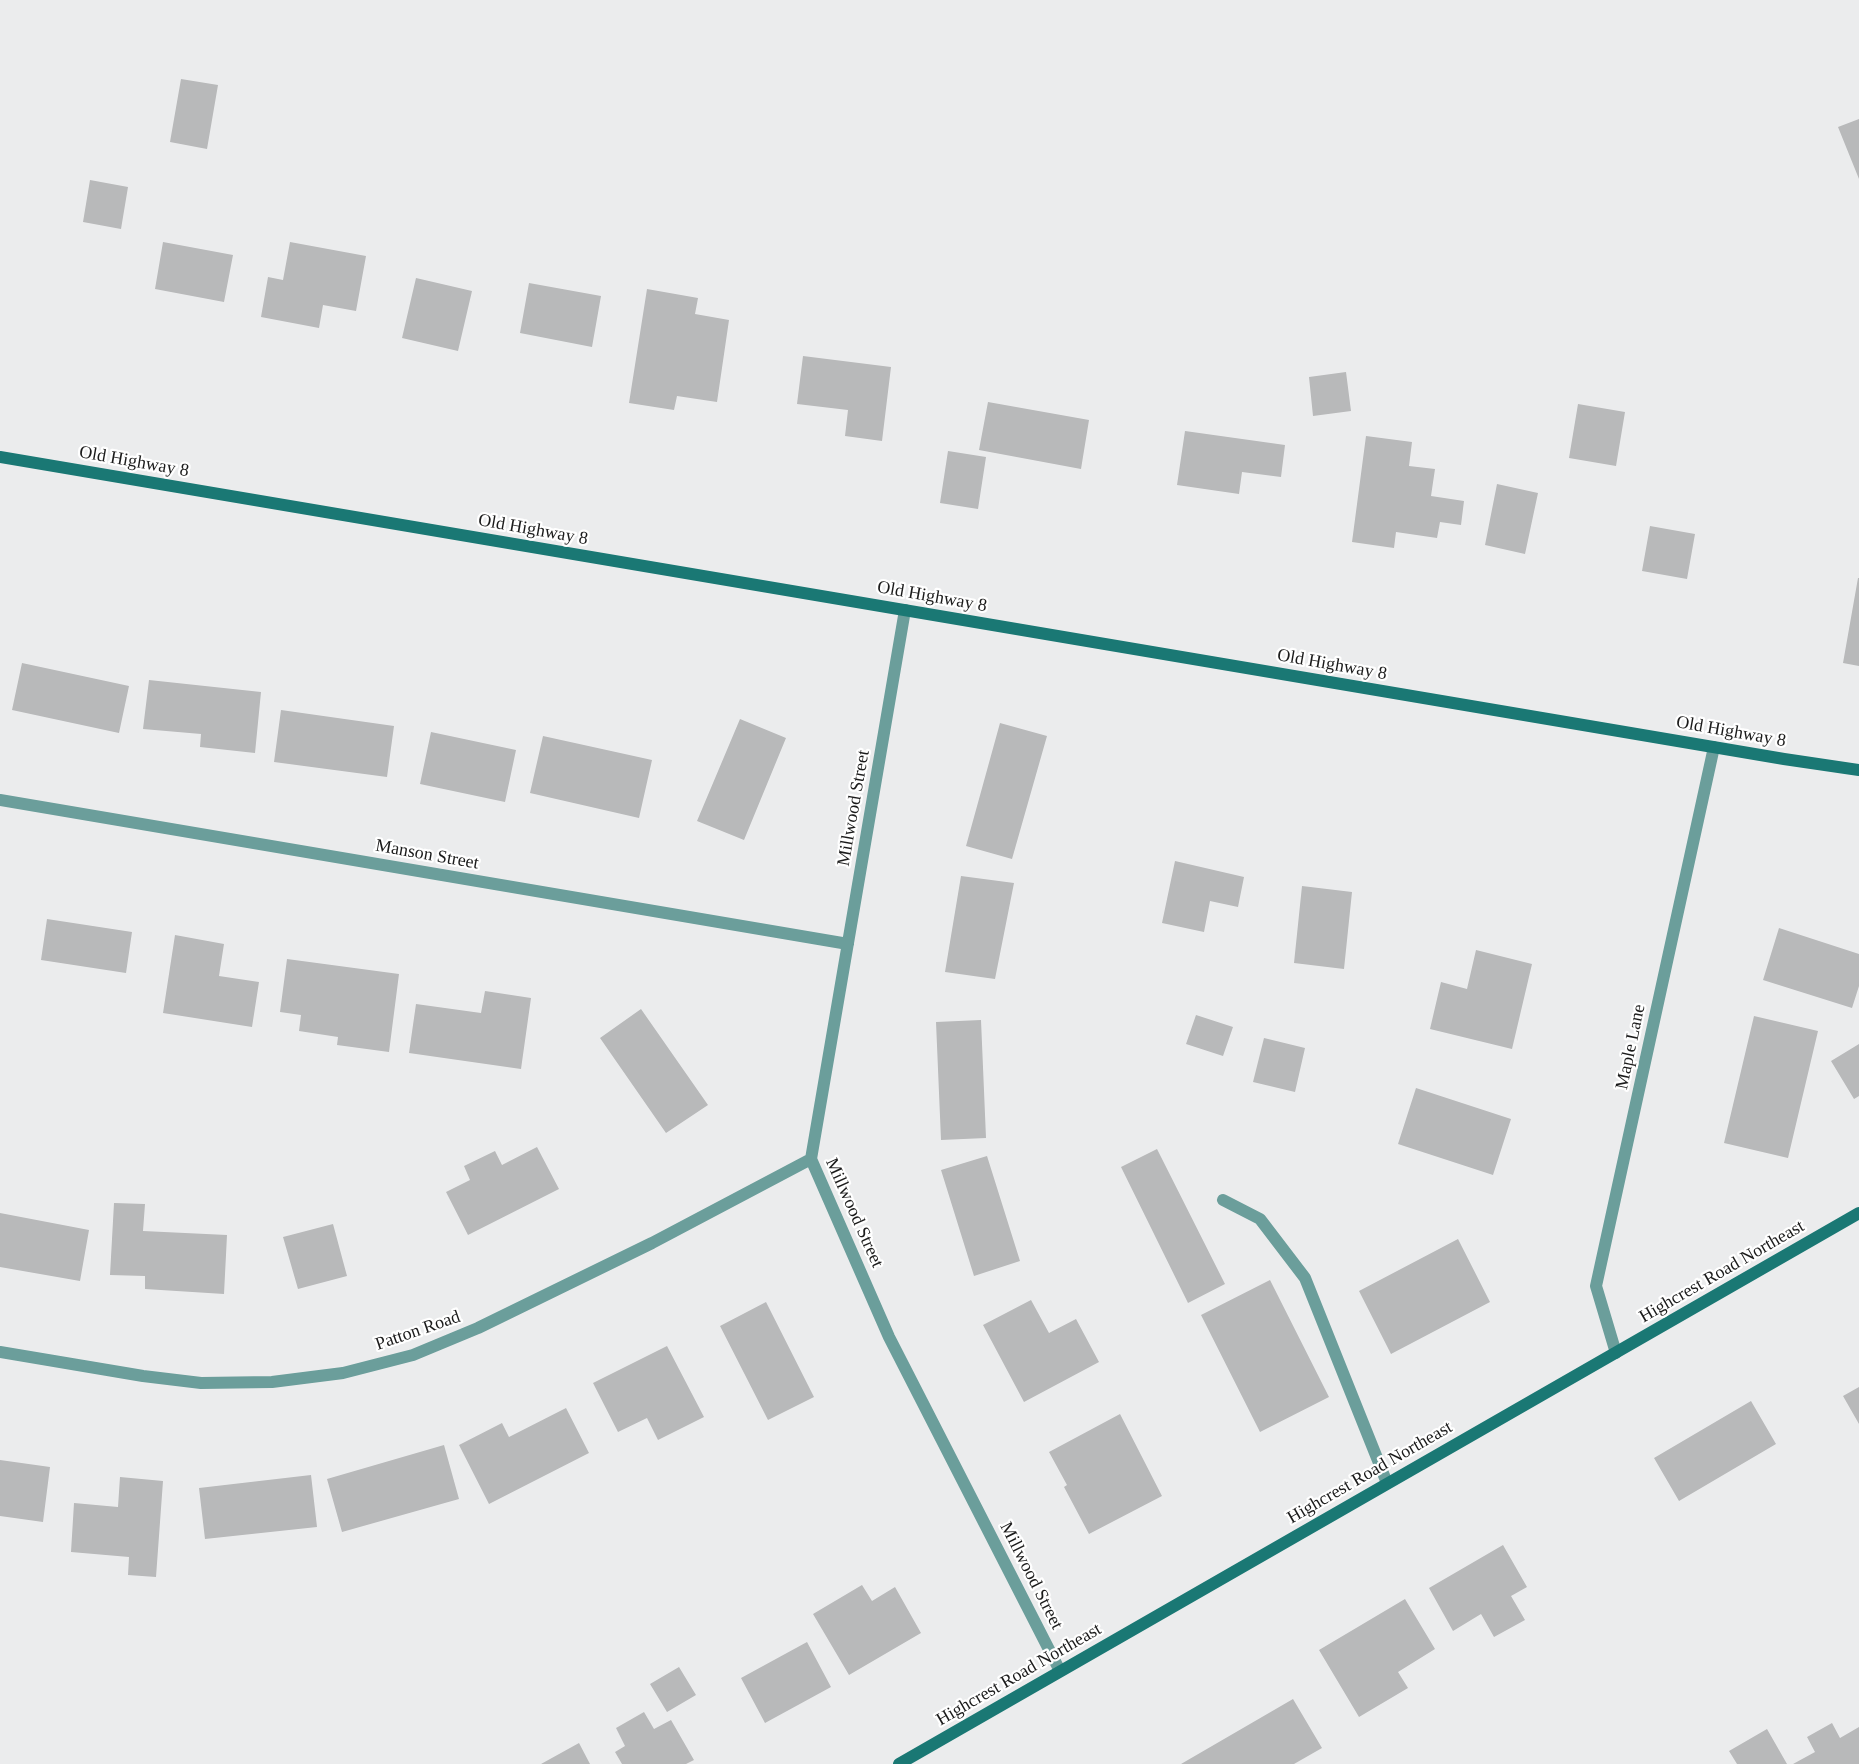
<!DOCTYPE html>
<style>
body{margin:0}
canvas{display:block;background:#ebeced}
</style>
<canvas width="1859" height="1764"></canvas>
<script>
const context = document.querySelector('canvas').getContext('2d');
context.lineJoin = 'round';
function fillPath(path, color) { context.fillStyle = color; context.fill(path, 'evenodd'); }
const poly = rows => new Path2D(rows.map(r => 'M' + r).join(''));
function stroke(path, color, width, dash) { context.strokeStyle = color; context.lineWidth = width; context.lineCap = dash ? 'butt' : 'round'; context.setLineDash(dash || []); context.stroke(path); }
function write(font, color, halo, rows, align = 'center') {
  context.font = font + ' Georgia,serif'; context.lineWidth = 4.5; context.setLineDash([]); context.textBaseline = 'middle'; context.strokeStyle = halo; context.fillStyle = color; for (const [text, x, y, turn = 0] of rows) {
    context.save(); context.translate(x, y); context.rotate((+turn || 0) * Math.PI / 180); context.textAlign = isNaN(turn) ? turn : align; if (halo) context.strokeText(text, 0, 0); context.fillText(text, 0, 0); context.restore();
  }
}
const building = poly([
 [181,79,218,85,207,149,170,142],
 [1859,119,1859,179,1838,127],
 [90,180,128,187,121,229,83,222],
 [163,242,233,255,224,302,155,289],
 [290,242,366,256,356,311,323,305,319,328,261,317,268,277,283,280],
 [416,278,472,291,458,351,402,338],
 [529,283,601,296,592,347,520,333],
 [647,289,698,298,695,314,729,320,717,402,677,396,674,410,629,403],
 [803,356,891,367,882,441,845,436,848,410,797,404],
 [1346,372,1351,411,1313,416,1309,377],
 [988,402,1089,420,1081,469,979,450],
 [1578,404,1625,412,1616,466,1569,458],
 [1185,431,1285,445,1281,477,1242,472,1239,494,1177,485],
 [1366,436,1412,442,1409,466,1435,469,1431,496,1464,501,1461,525,1440,522,1437,538,1396,532,1394,548,1352,542],
 [948,451,986,457,978,509,940,503],
 [1497,484,1538,493,1525,554,1485,545],
 [1650,526,1695,534,1687,579,1642,571],
 [1858,578,1859,578,1859,666,1843,663],
 [22,663,129,686,119,733,12,710],
 [149,680,261,692,255,753,200,747,201,734,143,729],
 [281,710,394,726,387,777,274,762],
 [740,719,786,738,744,840,697,821],
 [1000,723,1047,736,1012,859,966,846],
 [431,732,516,750,505,802,420,784],
 [543,736,652,760,639,818,530,793],
 [1175,861,1244,877,1238,907,1210,901,1204,932,1162,923],
 [961,876,1014,883,995,979,945,972],
 [1302,886,1352,892,1344,969,1294,963],
 [47,919,132,932,126,973,41,960],
 [1779,928,1859,954,1859,986,1852,1008,1763,980],
 [175,935,224,944,219,976,259,982,252,1027,163,1013],
 [1476,950,1532,964,1512,1049,1430,1029,1441,982,1467,989],
 [287,959,399,974,389,1052,337,1045,338,1037,299,1031,301,1015,280,1012],
 [485,991,531,998,521,1069,409,1053,416,1004,481,1013],
 [641,1009,708,1105,666,1133,600,1038],
 [1196,1015,1233,1027,1223,1056,1186,1044],
 [1754,1016,1818,1031,1788,1158,1724,1143],
 [981,1020,986,1138,941,1140,936,1022],
 [1264,1038,1305,1048,1295,1092,1253,1082],
 [1859,1044,1859,1096,1854,1099,1831,1061],
 [1416,1088,1511,1119,1493,1175,1398,1144],
 [537,1147,559,1189,468,1235,446,1192,470,1180,464,1166,495,1151,502,1165],
 [1157,1149,1225,1284,1188,1303,1121,1167],
 [987,1156,1020,1261,974,1276,941,1170],
 [114,1203,145,1204,143,1231,227,1235,224,1294,145,1289,145,1276,110,1275],
 [0,1213,89,1230,80,1281,0,1267],
 [333,1224,347,1276,298,1289,283,1237],
 [1458,1239,1490,1302,1391,1354,1359,1291],
 [1270,1280,1329,1397,1260,1432,1201,1315],
 [1031,1300,1049,1333,1076,1319,1099,1362,1024,1402,983,1325],
 [766,1302,814,1397,768,1420,720,1326],
 [667,1346,704,1417,658,1440,647,1418,618,1432,593,1383],
 [1859,1387,1859,1424,1843,1396],
 [1751,1401,1776,1444,1679,1501,1654,1458],
 [566,1408,589,1453,489,1504,459,1445,502,1423,509,1437],
 [1120,1414,1162,1496,1089,1534,1064,1487,1067,1485,1049,1452],
 [444,1445,459,1499,342,1532,327,1479],
 [0,1460,50,1467,43,1522,0,1516],
 [311,1475,317,1527,205,1539,199,1488],
 [120,1477,163,1481,156,1577,128,1575,129,1557,71,1552,74,1503,118,1507],
 [1503,1545,1527,1587,1511,1596,1525,1620,1494,1637,1481,1614,1453,1631,1429,1588],
 [862,1585,872,1601,895,1587,921,1633,849,1675,813,1614],
 [1405,1599,1435,1649,1398,1672,1408,1688,1359,1717,1319,1650],
 [807,1642,831,1687,765,1723,741,1678],
 [679,1667,696,1695,667,1712,650,1684],
 [1293,1699,1322,1748,1294,1764,1181,1764],
 [644,1712,654,1729,671,1720,694,1760,686,1764,622,1764,615,1752,625,1746,616,1728],
 [1832,1723,1840,1738,1859,1727,1859,1764,1793,1764,1815,1752,1807,1737],
 [1767,1729,1787,1764,1737,1764,1729,1751],
 [579,1743,590,1764,541,1764]
]);
const lane = poly([
 [1223,1200,1260,1219,1305,1278,1387,1483]
]);
const street = poly([
 [905,610,811,1159,889,1337,1060,1671],
 [0,800,848,944],
 [0,1352,143,1376,201,1383,272,1382,343,1373,413,1355,478,1328,652,1243,811,1159],
 [1616,1353,1596,1286,1714,747]
]);
const secondary = poly([
 [0,457,1784,759,1859,770],
 [899,1764,1859,1213]
]);
const streetNames = [
 ["Old Highway 8",134,462,10],
 ["Old Highway 8",533,530,10],
 ["Old Highway 8",932,597,10],
 ["Old Highway 8",1332,665,10],
 ["Old Highway 8",1731,732,10],
 ["Millwood Street",854,808,-80],
 ["Manson Street",427,855,10],
 ["Maple Lane",1631,1047,-78],
 ["Millwood Street",854,1213,66],
 ["Highcrest Road Northeast",1722,1272,-30],
 ["Patton Road",418,1331,-19],
 ["Highcrest Road Northeast",1370,1473,-30],
 ["Millwood Street",1031,1576,63],
 ["Highcrest Road Northeast",1019,1675,-30]
];
fillPath(building, '#b8b9ba');
stroke(lane, '#6b9e9b', 12);
stroke(street, '#6b9e9b', 12);
stroke(secondary, '#1a7874', 12);
write('18px', '#1b1b1b', '#fff', streetNames);
</script>
